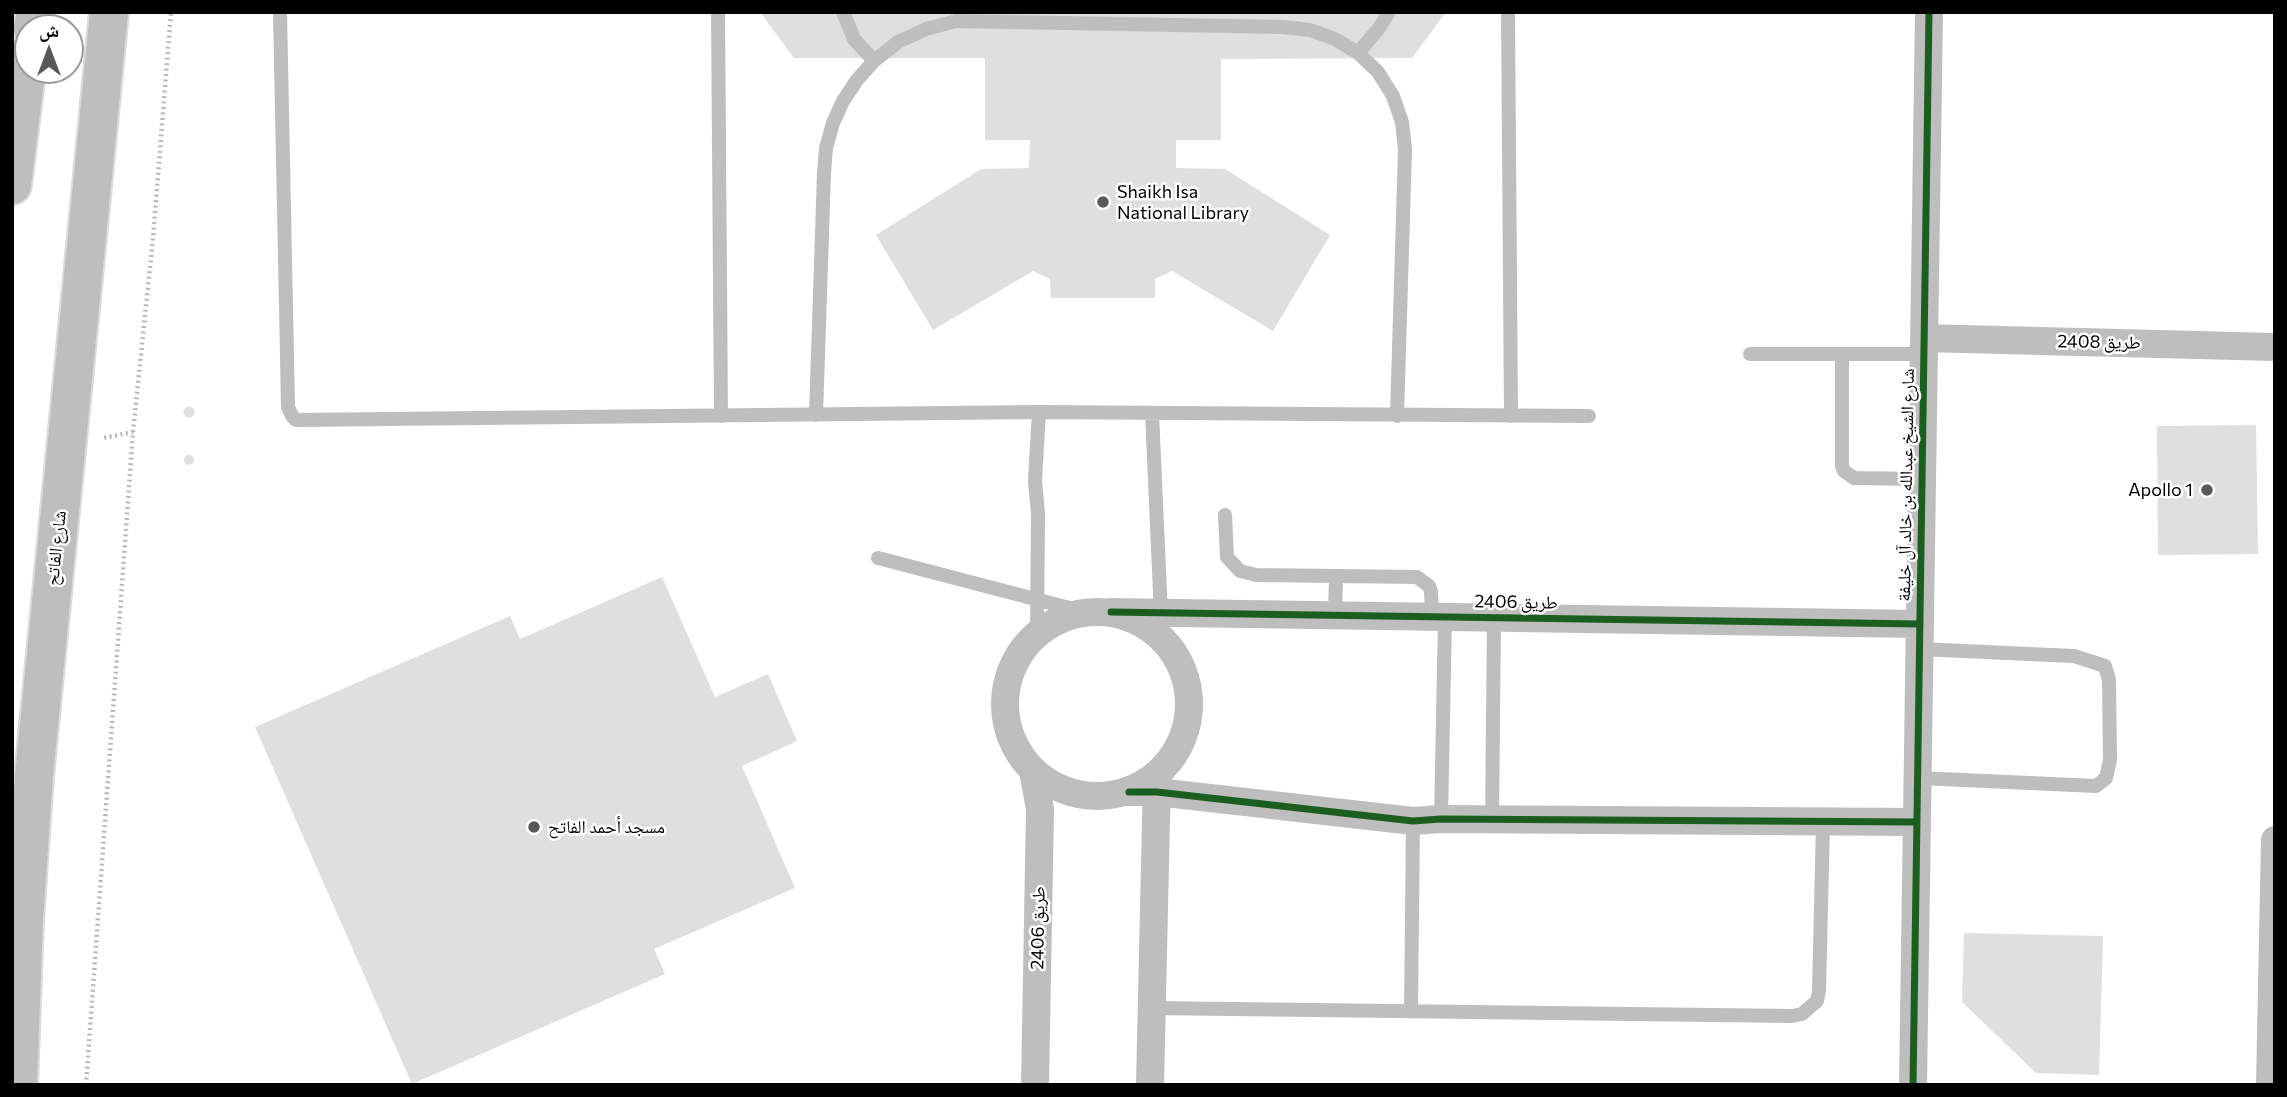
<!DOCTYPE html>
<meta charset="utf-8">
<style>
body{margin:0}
#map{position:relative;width:2287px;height:1097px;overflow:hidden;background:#fff;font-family:Commissioner,"Noto Naskh Arabic",sans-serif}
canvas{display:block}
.frame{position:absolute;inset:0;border:14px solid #000;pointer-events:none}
.north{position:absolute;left:14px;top:14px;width:70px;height:70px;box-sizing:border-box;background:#fff;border:2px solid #999;border-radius:50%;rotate:0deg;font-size:19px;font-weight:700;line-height:28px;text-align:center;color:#000}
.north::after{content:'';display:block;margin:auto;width:24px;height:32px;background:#595959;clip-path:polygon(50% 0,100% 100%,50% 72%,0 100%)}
</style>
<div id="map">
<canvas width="2287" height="1097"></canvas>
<div class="frame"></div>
<div class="north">ش</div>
</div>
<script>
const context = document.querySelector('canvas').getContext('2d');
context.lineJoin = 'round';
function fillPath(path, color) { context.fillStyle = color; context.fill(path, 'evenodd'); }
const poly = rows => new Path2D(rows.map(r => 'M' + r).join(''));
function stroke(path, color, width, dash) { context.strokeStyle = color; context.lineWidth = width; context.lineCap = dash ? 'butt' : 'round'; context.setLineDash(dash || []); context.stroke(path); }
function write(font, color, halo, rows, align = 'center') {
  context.font = font + ' Commissioner,"Noto Naskh Arabic",sans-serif'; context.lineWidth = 5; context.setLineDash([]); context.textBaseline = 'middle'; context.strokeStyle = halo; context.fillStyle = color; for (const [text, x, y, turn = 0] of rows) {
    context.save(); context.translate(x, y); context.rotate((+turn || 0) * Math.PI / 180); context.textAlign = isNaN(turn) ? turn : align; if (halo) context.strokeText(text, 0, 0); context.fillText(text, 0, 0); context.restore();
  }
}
const building = poly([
 [760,12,1446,12,1412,58,1221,59,1221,140,1176,140,1176,168,1225,169,1330,235,1273,331,1172,271,1155,279,1155,298,1051,298,1050,279,1033,271,933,330,876,235,981,169,1029,168,1030,140,985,140,985,58,794,58],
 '183.5 412a5.5 5.5 0 1 1 11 0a5.5 5.5 0 1 1-11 0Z',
 [2256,425,2258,554,2158,555,2157,426],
 '184 460a5 5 0 1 1 10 0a5 5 0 1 1-10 0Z',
 [662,577,715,697,768,674,797,741,742,766,795,888,654,949,665,974,412,1084,255,727,510,616,520,639],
 [1964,933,2103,936,2099,1075,2036,1073,1962,1002]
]);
const path = poly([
 [133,432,153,238,171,12],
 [86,1085,133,432,103,438]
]);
const lane = poly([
 [280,12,288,407,292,416,296,420,1039,412,1589,416],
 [718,12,721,416],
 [843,12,854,39,874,61],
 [1508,12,1511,416],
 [1358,53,1380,27,1389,12],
 [1750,354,1924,354],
 [1842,354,1842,466,1844,471,1854,478,1922,479],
 [1152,413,1162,638],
 [816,415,824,173,826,148,833,123,843,101,857,80,874,61,898,42,926,29,956,21,1283,27,1310,30,1335,39,1358,53,1378,72,1393,96,1402,122,1405,149,1397,416],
 [1225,515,1227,557,1240,571,1256,575,1417,577,1429,586,1431,591,1432,617],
 [878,558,1085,612],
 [1335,615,1336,576],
 [1037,634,1038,514,1035,481,1039,412],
 [1918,778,2096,786,2106,778,2110,760,2109,680,2105,666,2074,656,1919,649],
 [1441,819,1445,617],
 [1492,820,1494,618],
 [1152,1008,1792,1016,1802,1014,1817,1001,1819,991,1823,823],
 [1411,1010,1413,821]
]);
const street = poly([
 [1924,338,2275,347],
 '1005 704a92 92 0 1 1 184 0a92 92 0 1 1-184 0Z',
 [1111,612,1920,624],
 [1033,771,1040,809,1035,1085],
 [1129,792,1157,792,1413,821,1441,819,1916,822],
 [1150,1085,1157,776],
 [1913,1085,1929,12],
 [2270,1085,2275,840]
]);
const primary = poly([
 [33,28,36,12],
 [12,185,28,56],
 [18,1085,24,919,34,776,109,12]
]);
const cycleway = poly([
 [1111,612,1920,624],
 [1129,792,1157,792,1413,821,1441,819,1916,822],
 [1913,1085,1929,12]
]);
const markers = [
 [1103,202,7,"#595959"],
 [2207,490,7,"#595959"],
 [534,827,7,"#595959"]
];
const poiNames = [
 ["Shaikh Isa",1117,192],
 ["National Library",1117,213],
 ["Apollo 1",2193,490,"right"],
 ["مسجد أحمد الفاتح",548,827]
];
const streetNames = [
 ["طريق 2408",2099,342,1],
 ["شارع الشيخ عبدالله بن خالد آل خليفة",1906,485,-89],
 ["شارع الفاتح",56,548,-84],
 ["طريق 2406",1516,602,1],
 ["طريق 2406",1038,928,-89]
];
fillPath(building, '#dfdfdf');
stroke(primary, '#dbdbdb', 42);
stroke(path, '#b9b9b9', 4.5, [2, 3.5]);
stroke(lane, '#bebebe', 14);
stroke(street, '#bebebe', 28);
stroke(primary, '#bebebe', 38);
stroke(cycleway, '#1b5e20', 7);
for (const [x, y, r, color] of markers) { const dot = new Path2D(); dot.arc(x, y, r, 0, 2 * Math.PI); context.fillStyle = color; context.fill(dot); stroke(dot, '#fff', 2.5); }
write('18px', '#000', '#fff', poiNames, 'left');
write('18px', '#000', '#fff', streetNames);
</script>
